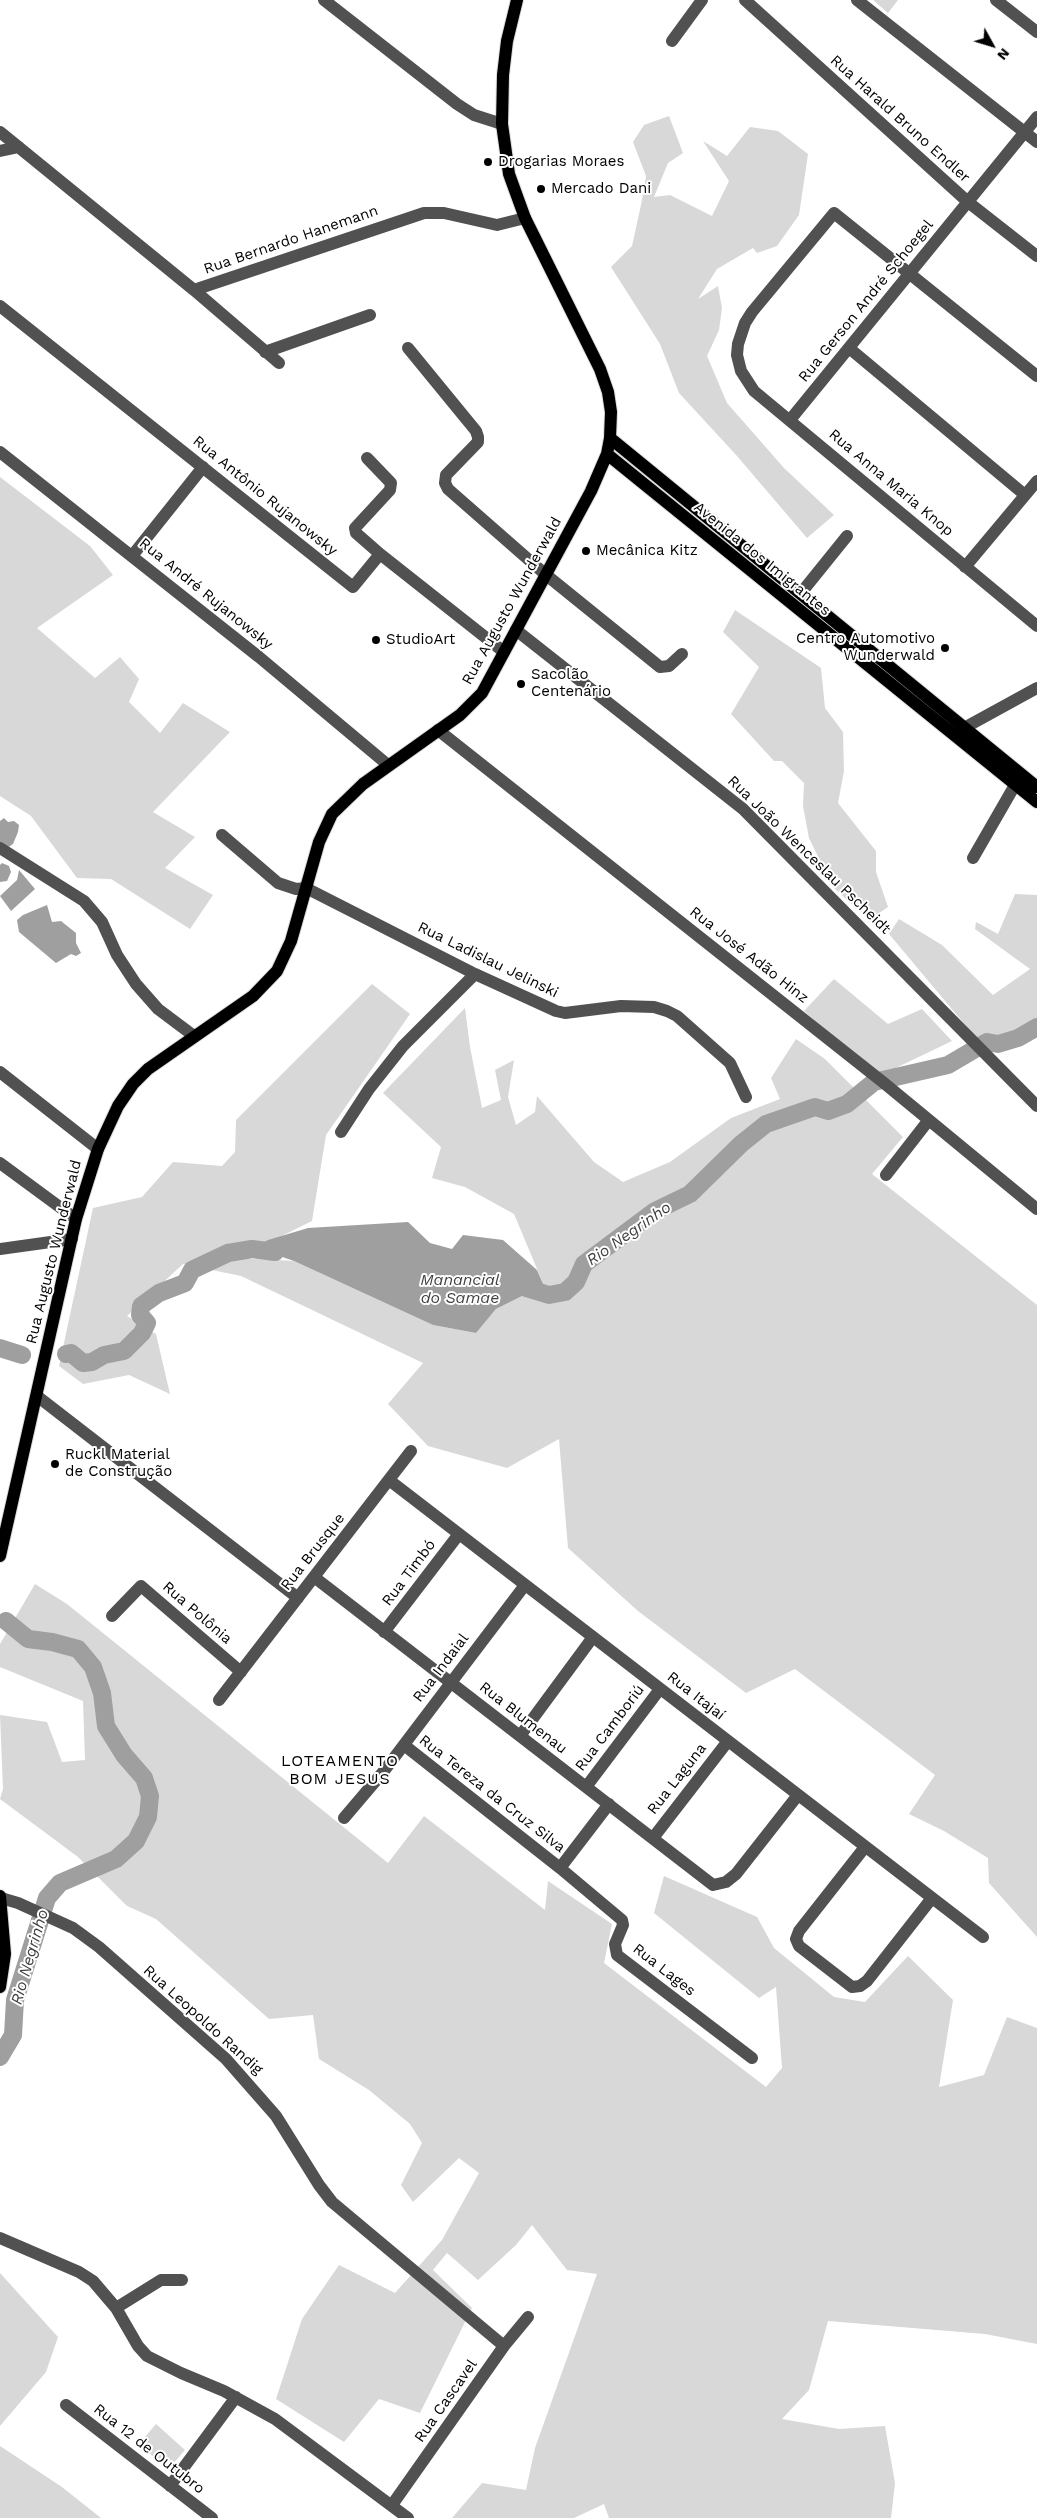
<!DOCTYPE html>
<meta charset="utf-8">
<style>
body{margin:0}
#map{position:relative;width:1037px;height:2518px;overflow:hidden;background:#fff;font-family:"Work Sans",sans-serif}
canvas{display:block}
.north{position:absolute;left:967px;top:20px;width:50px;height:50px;-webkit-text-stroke:4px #fff;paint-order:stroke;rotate:129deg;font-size:14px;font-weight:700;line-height:20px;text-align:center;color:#000}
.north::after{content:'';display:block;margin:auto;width:18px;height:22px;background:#000;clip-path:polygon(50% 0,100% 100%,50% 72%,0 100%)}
</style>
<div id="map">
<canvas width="1037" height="2518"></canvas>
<div class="north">N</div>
</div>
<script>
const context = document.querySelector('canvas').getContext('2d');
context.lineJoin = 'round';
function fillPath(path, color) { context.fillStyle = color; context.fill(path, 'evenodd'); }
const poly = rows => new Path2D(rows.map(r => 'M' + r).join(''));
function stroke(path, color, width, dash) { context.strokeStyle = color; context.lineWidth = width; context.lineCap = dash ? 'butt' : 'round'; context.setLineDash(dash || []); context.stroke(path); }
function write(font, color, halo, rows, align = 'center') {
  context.font = font + ' "Work Sans",sans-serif'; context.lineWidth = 4; context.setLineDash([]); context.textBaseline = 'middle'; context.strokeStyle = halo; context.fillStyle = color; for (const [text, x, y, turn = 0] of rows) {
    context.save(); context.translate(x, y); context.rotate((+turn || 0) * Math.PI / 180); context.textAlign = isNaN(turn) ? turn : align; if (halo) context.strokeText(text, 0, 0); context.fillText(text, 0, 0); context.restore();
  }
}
const green = poly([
 [873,0,898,0,888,13],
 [669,116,683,153,668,163,654,197,670,195,712,216,729,181,703,141,727,156,750,127,778,131,808,154,799,215,777,246,757,253,753,248,717,269,698,299,718,286,722,308,719,330,707,356,727,403,784,468,834,515,807,538,737,456,679,393,660,344,611,267,632,246,641,205,646,176,633,142,644,125],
 [0,477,90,546,113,575,37,628,95,678,120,657,139,679,129,702,160,733,183,703,230,732,153,812,195,837,165,868,213,895,190,929,111,879,77,878,31,816,0,796],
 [735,610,821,668,825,708,843,732,844,771,838,803,876,851,876,872,888,907,869,920,833,887,809,838,803,806,804,783,782,761,774,761,731,714,759,667,723,632],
 [1015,894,1037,895,1037,1038,1031,1037,1001,1052,977,1039,889,934,899,919,942,945,993,995,1030,969,975,929,976,922,998,934],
 [834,979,888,1024,922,1009,952,1041,879,1076,804,1011],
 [372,984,410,1014,326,1135,312,1221,237,1258,294,1261,433,1325,476,1333,496,1309,522,1296,548,1295,514,1214,465,1187,432,1178,441,1147,383,1093,465,1008,470,1047,482,1108,501,1100,495,1070,514,1060,508,1097,516,1125,535,1112,537,1096,594,1162,623,1182,670,1162,731,1118,780,1099,771,1078,796,1039,825,1059,903,1137,872,1174,1037,1305,1037,1937,989,1883,988,1858,944,1831,909,1814,935,1775,795,1669,746,1693,638,1611,568,1548,559,1439,507,1468,428,1446,388,1404,423,1363,241,1276,183,1264,127,1316,156,1334,170,1394,129,1375,83,1384,59,1366,93,1208,142,1197,173,1162,222,1166,235,1152,236,1120],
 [35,1584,67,1604,388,1863,424,1816,545,1910,548,1881,612,1924,604,1963,766,2087,782,2068,776,1987,759,1998,654,1913,664,1876,757,1917,774,1948,834,1997,865,2002,908,1956,953,2000,939,2087,984,2075,1007,2017,1037,2028,1037,2344,985,2334,828,2321,809,2390,782,2419,839,2429,885,2426,895,2483,891,2518,609,2518,604,2504,574,2518,452,2518,482,2483,526,2490,535,2448,597,2274,567,2270,532,2225,516,2245,478,2280,447,2253,433,2270,472,2308,420,2413,379,2399,344,2442,276,2399,302,2319,339,2265,395,2293,442,2240,479,2173,459,2158,413,2202,401,2185,422,2143,410,2124,369,2090,319,2059,313,2015,269,2019,156,1919,127,1906,78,1857,0,1799,3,1789,0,1715,47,1722,62,1762,85,1760,83,1701,0,1667,0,1644],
 [0,2273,58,2337,46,2372,0,2426],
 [156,2424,185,2450,168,2470,139,2444],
 [0,2446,62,2487,101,2518,0,2518]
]);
const water = poly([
 [4,818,8,822,14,821,19,825,18,832,13,844,7,848,0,843,0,821],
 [2,863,9,866,11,872,7,881,0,882,0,865],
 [19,870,35,889,11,911,0,896,17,880],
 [47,905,52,922,61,921,76,933,76,943,81,953,76,956,71,954,56,963,19,932,17,920,23,915],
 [408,1222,430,1243,452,1249,463,1235,503,1240,537,1270,548,1295,522,1296,496,1309,476,1333,433,1325,294,1261,268,1252,252,1249,268,1240,308,1228]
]);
const river = poly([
 [526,1288,549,1295,565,1292,576,1282,584,1264,655,1211,690,1194,741,1144,766,1124,815,1107,828,1111,847,1104,874,1082,948,1065,987,1042,998,1044,1018,1038,1037,1027],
 [0,1348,22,1355],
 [66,1354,71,1353,83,1363,92,1362,104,1355,124,1351,142,1333,147,1323,140,1315,141,1306,159,1293,185,1283,192,1270,228,1253,252,1249,275,1252],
 [0,2057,13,2035,15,2000,47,1898,60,1883,116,1859,136,1841,148,1817,150,1796,144,1778,124,1755,106,1726,102,1693,93,1667,78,1649,52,1642,28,1639,6,1621]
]);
const minor = poly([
 [324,0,457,104,474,115,502,124],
 [745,0,968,202,1037,256],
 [857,0,1037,142],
 [996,0,1037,32],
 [672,41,702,0],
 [0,132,194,290,424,213,444,213,497,225,525,218],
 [0,151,19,147],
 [194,290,279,363],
 [0,306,353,587,380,554,504,652],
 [408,348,476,431,478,437,478,442,446,475,445,483,448,489,545,574,660,667,669,666,682,654],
 [849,348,1025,495],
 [265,352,370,315],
 [1037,376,834,213,752,312,745,323,738,344,737,355,741,371,754,391,1037,626],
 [790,420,1037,117],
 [0,452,259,657,388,765],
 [367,458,391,483,390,490,355,528,356,533,380,554],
 [132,556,203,467],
 [965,567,1037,481],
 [801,593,847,536],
 [516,630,743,809,1037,1106],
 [964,728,1037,688],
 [438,730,884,1083,1037,1209],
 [222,835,278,883,296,889,306,888,475,974,556,1011,565,1013,621,1006,654,1007,667,1011,677,1016,730,1063,746,1097],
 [0,848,84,901,102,922,117,955,136,984,158,1009,194,1036],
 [973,858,1015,785],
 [0,1072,98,1149],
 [341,1132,369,1089,403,1046,475,974],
 [0,1163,76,1219],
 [886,1175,928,1121],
 [0,1249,72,1239],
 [37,1396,298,1598],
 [389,1480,983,1937],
 [314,1577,713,1885,726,1882,736,1874,798,1795],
 [112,1616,141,1586,241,1672],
 [384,1632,459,1534],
 [219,1700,411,1451],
 [520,1736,593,1637],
 [404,1745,560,1868],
 [586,1787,660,1689],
 [609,1804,560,1868,622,1920,623,1925,615,1944,617,1955,752,2058],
 [344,1818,384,1771,525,1585],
 [653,1838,728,1741],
 [865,1847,799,1931,796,1939,799,1946,852,1987,860,1986,867,1981,932,1898],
 [1,1898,18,1903,73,1928,99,1947,226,2059,276,2116,319,2185,332,2202,504,2346],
 [0,2238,79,2272,93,2281,116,2308,138,2346,147,2356,181,2373,224,2391,275,2419,408,2518],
 [116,2308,161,2280,182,2280],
 [66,2405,212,2518],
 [170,2486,236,2397],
 [392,2505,504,2346,528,2317]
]);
const major = poly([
 [610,438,1037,787],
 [607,454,1037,802],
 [0,1556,76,1219,98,1149,118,1106,133,1084,148,1069,253,996,277,971,291,941,319,842,332,814,363,784,460,715,482,693,591,491,607,454,610,438,611,412,608,392,600,369,525,218,509,174,502,124,503,75,507,41,517,0],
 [0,1896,5,1954,0,1987]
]);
const markers = [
 [488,162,5,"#000"],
 [541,189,5,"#000"],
 [586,551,5,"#000"],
 [376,640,5,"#000"],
 [945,648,5,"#000"],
 [521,684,5,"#000"],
 [55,1464,5,"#000"]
];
const streetNames = [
 ["Rua Harald Bruno Endler",900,119,42],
 ["Rua Bernardo Hanemann",291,240,-19],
 ["Rua Gerson André Schoegel",866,301,-51],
 ["Rua Anna Maria Knop",891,483,40],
 ["Rua Antônio Rujanowsky",265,496,39],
 ["Avenida dos Imigrantes",762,559,39],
 ["Rua André Rujanowsky",206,594,39],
 ["Rua Augusto Wunderwald",512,601,-61],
 ["Rua João Wenceslau Pscheidt",809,855,44],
 ["Rua José Adão Hinz",749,955,38],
 ["Rua Ladislau Jelinski",488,960,26],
 ["Rua Augusto Wunderwald",54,1252,-76],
 ["Rua Brusque",313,1552,-52],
 ["Rua Timbó",409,1573,-53],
 ["Rua Polônia",197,1613,41],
 ["Rua Indaial",441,1668,-53],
 ["Rua Itajaí",696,1696,38],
 ["Rua Blumenau",523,1718,38],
 ["Rua Camboriú",610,1728,-53],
 ["Rua Laguna",677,1779,-52],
 ["Rua Tereza da Cruz Silva",492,1794,38],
 ["Rua Lages",664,1970,38],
 ["Rua Leopoldo Randig",203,2020,42],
 ["Rua Cascavel",446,2401,-55],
 ["Rua 12 de Outubro",149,2449,38]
];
const poiNames = [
 ["Drogarias Moraes",498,162],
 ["Mercado Dani",551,189],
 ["Mecânica Kitz",596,551],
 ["Centro Automotivo",935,639,"right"],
 ["Wunderwald",935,656,"right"],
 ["StudioArt",386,640],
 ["Sacolão",531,675],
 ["Centenário",531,692],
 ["Ruckl Material",65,1455],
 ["de Construção",65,1472]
];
const waterNames = [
 ["Rio Negrinho",629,1234,-35],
 ["Manancial",460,1280],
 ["do Samae",460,1298],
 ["Rio Negrinho",30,1957,-74]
];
const neighbourhoodNames = [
 ["LOTEAMENTO",340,1761],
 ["BOM JESUS",340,1779]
];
fillPath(green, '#d8d8d8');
fillPath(water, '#9f9f9f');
stroke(river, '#9f9f9f', 18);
stroke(major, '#dbdbdb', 14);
stroke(minor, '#515151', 12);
stroke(major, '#000', 12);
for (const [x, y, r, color] of markers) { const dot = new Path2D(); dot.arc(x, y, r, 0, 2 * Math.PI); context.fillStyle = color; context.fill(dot); stroke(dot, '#fff', 2); }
write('15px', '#000', '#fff', streetNames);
write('15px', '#000', '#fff', poiNames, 'left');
write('italic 16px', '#404040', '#fff', waterNames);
context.letterSpacing = '1px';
write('16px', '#000', '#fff', neighbourhoodNames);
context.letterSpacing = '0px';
</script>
